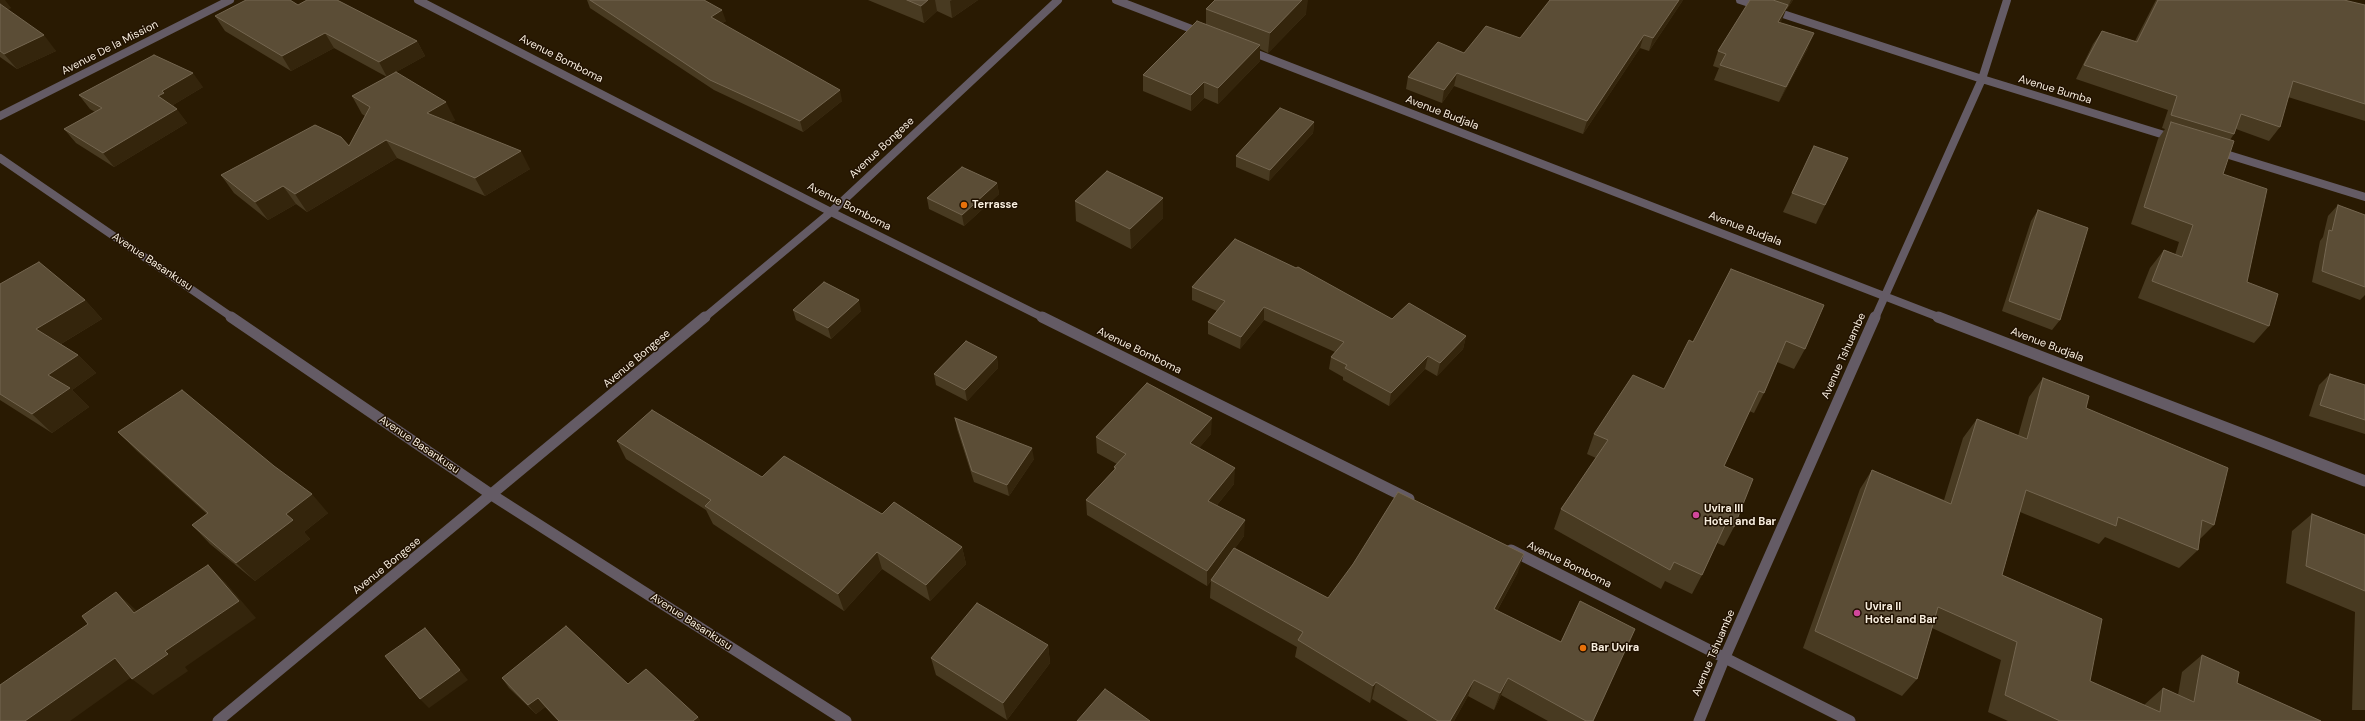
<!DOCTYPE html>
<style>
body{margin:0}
canvas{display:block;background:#291a02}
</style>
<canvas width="2365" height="721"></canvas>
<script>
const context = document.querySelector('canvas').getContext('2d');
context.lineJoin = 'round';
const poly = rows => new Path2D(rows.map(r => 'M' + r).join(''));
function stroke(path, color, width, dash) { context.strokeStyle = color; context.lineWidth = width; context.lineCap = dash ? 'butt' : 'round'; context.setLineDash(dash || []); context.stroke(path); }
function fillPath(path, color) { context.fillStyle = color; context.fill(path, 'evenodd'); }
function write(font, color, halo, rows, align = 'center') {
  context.font = font + ' "DM Sans",sans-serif'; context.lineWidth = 3; context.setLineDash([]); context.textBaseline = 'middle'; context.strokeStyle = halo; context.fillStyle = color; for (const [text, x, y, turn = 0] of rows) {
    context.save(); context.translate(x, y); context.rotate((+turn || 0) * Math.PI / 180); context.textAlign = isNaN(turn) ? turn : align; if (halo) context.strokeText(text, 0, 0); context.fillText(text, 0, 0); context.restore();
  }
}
const streetFar1 = poly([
 [418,0,831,212,1044,318],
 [1116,0,1202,33],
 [1740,0,1982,79,2174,138],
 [1247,50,1941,318],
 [0,116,230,0],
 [2216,151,2365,197],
 [0,158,233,318],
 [704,318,831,212,1058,0],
 [1875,318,1982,79,2007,0]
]);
const street = poly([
 [231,317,492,495,846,721],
 [1042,317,1409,499],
 [1938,317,2365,481],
 [1511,550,1850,721],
 [218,721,705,317],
 [1699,721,1725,657,1875,317]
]);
const wall = poly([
 [0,0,11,8,7,9,56,51,17,69,0,57],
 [587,0,704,0,726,21,722,23,842,101,803,132,714,90,590,8],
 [868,0,978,0,952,18,937,11,924,23],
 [1683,0,1649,51,1640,48,1583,134,1454,86,1442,103,1406,89,1408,77,1520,38],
 [1750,0,1793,0,1787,9,1786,9,1780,22,1808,48,1779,102,1714,80,1719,68,1713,66,1718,51],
 [2156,0,2344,0,2365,5,2365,121,2288,97,2280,127,2269,141,2236,129,2234,134,2230,140,2223,174,2247,282,2269,326,2254,343,2138,298,2150,268,2164,250,2175,255,2179,242,2131,224,2158,139,2165,129,2162,128,2168,110,2076,79,2093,44,2102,31,2135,41],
 [298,5,417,41,425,56,396,72,455,120,451,122,530,169,485,196,397,158,307,212,296,204,268,220,234,193,221,175,349,146,365,116,362,114,352,96,387,77,334,48,291,71,225,31,215,16],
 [1206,9,1306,14,1268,53,1260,49,1260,61,1218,104,1204,98,1191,111,1143,91,1143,75,1206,25],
 [203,87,173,105,187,123,114,167,76,143,64,129,95,112,90,109,79,95],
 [1314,122,1313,133,1269,181,1236,167,1236,156],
 [1814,146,1848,158,1816,224,1783,212],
 [997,183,999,194,964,226,929,209,927,198],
 [1075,201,1163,218,1131,249,1076,221],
 [2338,205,2365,215,2365,295,2360,300,2312,282,2320,241,2323,237,2328,216],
 [2038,210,2060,320,2052,330,2002,311,2031,221],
 [1731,269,1805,349,1794,369,1777,362,1764,393,1754,413,1749,411,1724,466,1734,527,1724,546,1717,543,1702,575,1692,594,1665,581,1661,589,1554,529,1561,509,1596,458,1587,454,1594,434,1664,389,1693,342],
 [0,284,85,300,102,319,61,344,78,355,96,373,72,390,89,407,52,433,0,400],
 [1192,287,1392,319,1466,336,1463,349,1437,376,1425,369,1389,406,1343,380,1343,377,1329,369,1331,357,1335,352,1264,320,1240,349,1208,334,1208,322,1217,311,1192,300],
 [793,310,861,311,831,339,796,320],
 [997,357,998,368,967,401,936,385,934,374],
 [2330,374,2365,385,2365,434,2309,416,2319,385],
 [2043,378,2086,408,2214,525,2200,539,2198,550,2179,568,2105,537,2099,544,2020,512,2002,575,2090,681,2144,705,2163,688,2178,695,2182,672,2202,655,2237,683,2321,721,2008,721,1988,712,2001,660,1932,628,1917,679,1902,696,1803,648,1860,489,1872,470,1944,500,1963,438,1977,419,2018,436,2029,397],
 [955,418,1034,459,1009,496,974,482,957,429],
 [118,432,328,513,304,532,310,539,255,581,210,544,192,525,207,514,137,451],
 [1211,434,1199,448,1234,484,1217,505,1244,536,1235,548,1328,598,1518,572,1497,611,1593,721,1548,721,1501,695,1494,710,1468,696,1454,721,1408,721,1372,699,1370,703,1295,657,1297,647,1210,598,1211,581,1207,586,1087,515,1086,500,1114,470,1114,467,1117,464,1097,453,1096,437],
 [617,441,882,514,962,547,966,564,930,601,882,569,844,611,713,524,706,510,626,459],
 [2312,514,2365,535,2365,710,2352,710,2355,612,2286,583,2292,531],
 [1048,645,1050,663,1007,720,936,675,931,658],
 [502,678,628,684,698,717,700,721,558,721,545,707,536,714,509,688]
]);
const shadedWall = poly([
 [0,0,5,0,11,8,1,12,0,10],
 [928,0,935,0,937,11,924,23,921,6],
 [952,0,978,0,952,18,950,1],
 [1302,0,1308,0,1306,14,1268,53,1270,33],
 [1679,0,1683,0,1649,51,1653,38],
 [1791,0,1793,0,1787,9],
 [1788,5,1782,20,1772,37,1778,22],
 [722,10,726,21,715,27,711,17],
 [325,33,334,48,291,71,282,56],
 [1814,33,1808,48,1779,102,1786,87],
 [44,35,56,51,17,69,4,54],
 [1644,35,1640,48,1583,134,1587,121],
 [417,41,425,56,387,77,379,62],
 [1260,45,1260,61,1218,104,1218,88],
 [193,73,203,87,173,105,174,107,158,96,162,91],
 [1457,73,1454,86,1442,103,1444,90],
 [1204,82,1204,98,1191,111,1191,95],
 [840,90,842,101,803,132,800,121],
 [446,102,455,120,437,131,427,113],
 [177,109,187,123,114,167,103,153],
 [1314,122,1313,133,1269,181,1270,170],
 [386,140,397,158,307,212,295,194],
 [521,151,530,169,485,196,475,178],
 [997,183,999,194,964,226,962,215],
 [283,186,296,204,268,220,255,202],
 [1163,198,1163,218,1131,249,1130,229],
 [85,300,102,319,54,348,36,329],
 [859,300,861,311,831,339,828,328],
 [1264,307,1264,320,1240,349,1241,337],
 [1466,336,1463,349,1437,376,1440,363],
 [78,355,96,373,72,390,89,407,52,433,32,414,48,375],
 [1428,356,1425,369,1389,406,1391,393],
 [997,357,998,368,967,401,965,390],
 [1212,418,1211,434,1190,459,1190,443],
 [1032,448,1034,459,1009,496,1007,485],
 [1235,468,1234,484,1208,516,1208,501],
 [312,494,328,513,304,532,310,539,255,581,236,563,286,514],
 [1245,520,1244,536,1207,586,1207,571],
 [962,547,966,564,930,601,926,585],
 [877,552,882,569,844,611,838,594],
 [1524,554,1518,572,1488,627,1494,609],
 [208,565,226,583,256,618,185,667,188,671,153,695,132,679],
 [116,592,136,610,154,630,134,613],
 [425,628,468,680,429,708,420,699],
 [1048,645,1050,663,1007,720,1003,703],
 [115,658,136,674,70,721,25,721],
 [1508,678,1501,695,1494,710,1500,693],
 [1474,680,1468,696,1454,721,1450,721],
 [1376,682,1372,699,1370,703,1373,686],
 [538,698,545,707,536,714,528,705],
 [698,717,700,721,693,721]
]);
const building = poly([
 [246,0,290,0,298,5,307,0,337,0,417,41,379,62,325,33,282,56,215,16,246,0],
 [590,0,704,0,722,10,711,17,840,90,800,121,710,80,590,0],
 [907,0,928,0,921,6,907,0],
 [1215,0,1302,0,1270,33,1206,9,1215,0],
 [1550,0,1679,0,1653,38,1644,35,1587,121,1457,73,1444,90,1408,77,1438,42,1464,53,1486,26,1520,38,1550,0],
 [1750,0,1773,0,1788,5,1778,22,1814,33,1786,87,1720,65,1726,54,1718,51,1750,0],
 [2158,0,2344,0,2365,5,2365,104,2293,81,2280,127,2241,114,2234,134,2171,115,2177,96,2084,65,2102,31,2137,42,2158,0],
 [0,4,44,35,4,54,0,51,0,4],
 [1197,21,1260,45,1218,88,1204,82,1191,95,1143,75,1197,21],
 [154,55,193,73,162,91,164,93,158,96,177,109,103,153,64,129,102,108,79,95,154,55],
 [396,72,446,102,427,113,521,151,475,178,386,140,295,194,283,186,255,202,221,175,315,125,341,137,349,146,370,107,352,96,396,72],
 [1280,108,1314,122,1270,170,1236,156,1280,108],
 [2171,122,2234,141,2223,174,2267,189,2247,282,2278,294,2269,326,2152,281,2164,250,2182,257,2193,225,2144,207,2171,122],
 [1814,146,1848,158,1825,205,1792,193,1814,146],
 [962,167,997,183,962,215,927,198,962,167],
 [1107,171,1163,198,1130,229,1075,201,1107,171],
 [2338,205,2365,215,2365,287,2322,271,2329,230,2332,231,2338,205],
 [2038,210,2088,228,2060,320,2009,301,2038,210],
 [1235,239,1296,268,1298,267,1392,319,1409,303,1466,336,1440,363,1428,356,1391,393,1345,368,1347,365,1331,357,1344,342,1264,307,1241,337,1208,322,1225,301,1192,287,1235,239],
 [39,262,85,300,36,329,78,355,48,375,70,388,32,414,0,394,0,284,39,262],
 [1731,269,1824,305,1805,349,1786,341,1764,393,1759,391,1724,466,1753,479,1734,527,1726,523,1702,575,1674,562,1670,570,1561,509,1608,440,1594,434,1633,375,1664,389,1689,340,1693,342,1731,269],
 [824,282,859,300,828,328,793,310,824,282],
 [966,341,997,357,965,390,934,374,966,341],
 [2330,374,2365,385,2365,420,2320,405,2330,374],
 [2043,378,2089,396,2086,408,2228,468,2214,525,2202,520,2198,550,2118,517,2116,526,2026,490,2002,575,2102,619,2090,681,2160,712,2163,688,2194,702,2202,655,2239,672,2237,683,2321,721,2060,721,2005,695,2017,642,1938,607,1917,679,1815,631,1872,470,1951,504,1977,419,2027,439,2043,378],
 [1147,383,1212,418,1190,443,1235,468,1208,501,1245,520,1207,571,1086,500,1116,468,1114,467,1126,454,1096,437,1147,383],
 [182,390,274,466,312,494,286,514,293,520,236,563,192,525,208,513,118,432,182,390],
 [652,410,762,477,784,456,882,514,894,502,962,547,926,585,877,552,838,594,705,506,711,500,617,441,652,410],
 [955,418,1032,448,1007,485,972,471,955,418],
 [1398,492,1524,554,1494,609,1561,642,1580,601,1635,629,1593,721,1586,721,1508,678,1500,693,1474,680,1450,721,1438,721,1376,682,1373,686,1298,640,1303,632,1211,580,1234,548,1328,598,1353,564,1398,492],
 [2312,514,2365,535,2365,591,2306,566,2312,514],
 [208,565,239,601,165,651,168,654,132,679,115,658,25,721,0,721,0,685,88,624,82,616,116,592,134,613,208,565],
 [977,603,1048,645,1003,703,931,658,977,603],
 [566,626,628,684,646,669,698,717,693,721,559,721,538,698,528,705,502,678,566,626],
 [425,628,460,670,420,699,385,656,425,628],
 [1105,689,1150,721,1077,721,1105,689]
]);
const markers = [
 [964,205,4,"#e8710a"],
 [1696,515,4,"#d1479c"],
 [1857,613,4,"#d1479c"],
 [1583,648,4,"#e8710a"]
];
const streetNames = [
 ["Avenue De la Mission",110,48,-27],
 ["Avenue Bomboma",561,59,27],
 ["Avenue Bumba",2055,90,17],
 ["Avenue Budjala",1442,113,21],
 ["Avenue Bongese",882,148,-43],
 ["Avenue Bomboma",849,207,27],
 ["Avenue Budjala",1745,229,21],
 ["Avenue Basankusu",152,262,34],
 ["Avenue Budjala",2047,345,21],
 ["Avenue Bomboma",1139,351,26],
 ["Avenue Tshuambe",1844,356,-66],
 ["Avenue Bongese",637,359,-40],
 ["Avenue Basankusu",419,445,34],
 ["Avenue Bomboma",1569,565,26],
 ["Avenue Bongese",387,566,-39],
 ["Avenue Basankusu",691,622,33],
 ["Avenue Tshuambe",1714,653,-67]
];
const poiNames = [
 ["Terrasse",972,205],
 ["Uvira III",1704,509],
 ["Hotel and Bar",1704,522],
 ["Uvira II",1865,607],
 ["Hotel and Bar",1865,620],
 ["Bar Uvira",1591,648]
];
stroke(streetFar1, '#645b65', 8);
stroke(street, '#645b65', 11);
fillPath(wall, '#483a21');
fillPath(shadedWall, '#34250c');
fillPath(building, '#5b4d36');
stroke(building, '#746650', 1);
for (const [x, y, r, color] of markers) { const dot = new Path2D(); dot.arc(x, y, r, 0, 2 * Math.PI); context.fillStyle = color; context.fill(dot); stroke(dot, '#201100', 1.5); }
write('11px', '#f8eedf', '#201100', streetNames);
write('bold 11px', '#f8eedf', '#201100', poiNames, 'left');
</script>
